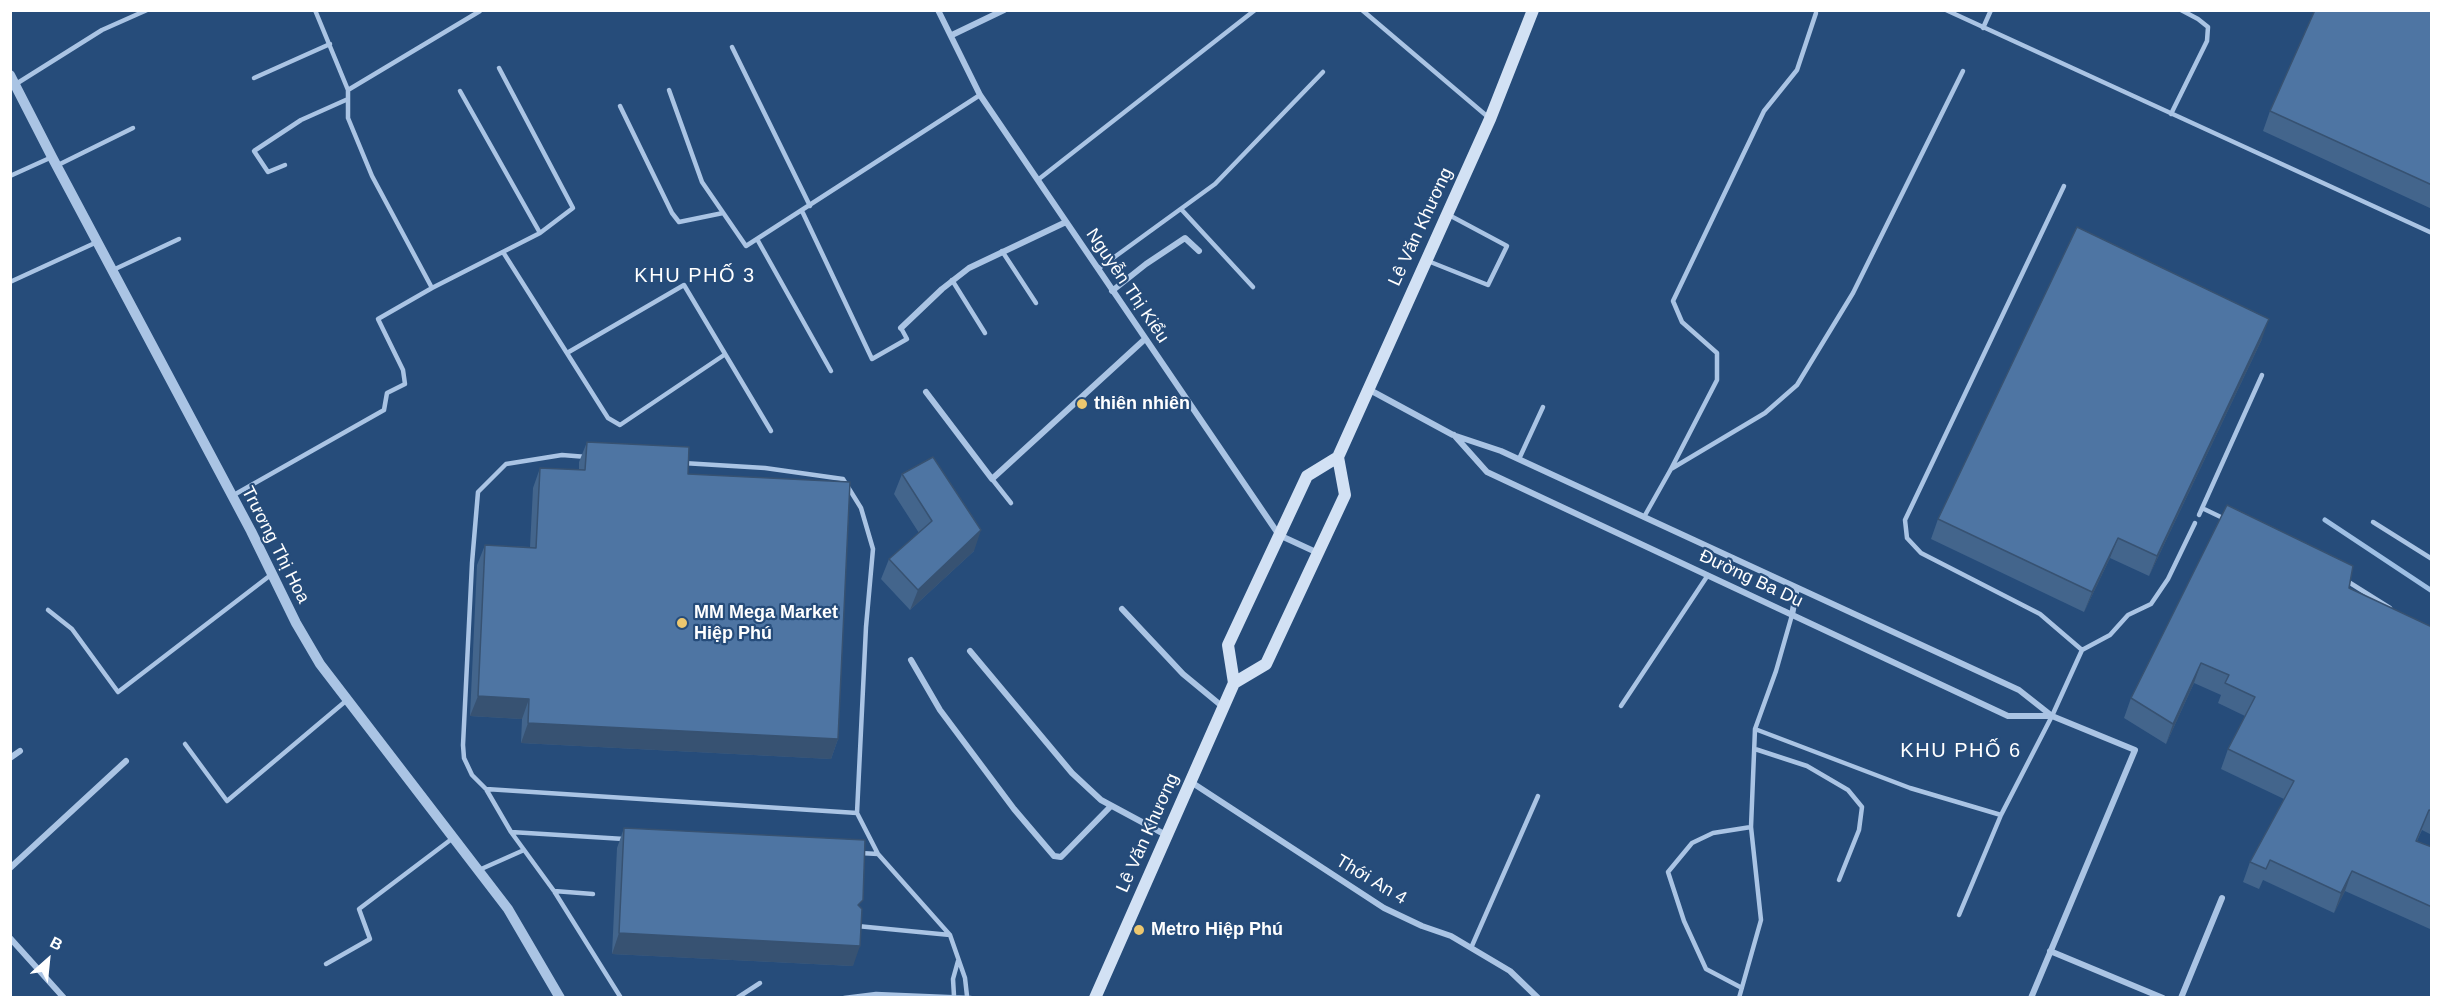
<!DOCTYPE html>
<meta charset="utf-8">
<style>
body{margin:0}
#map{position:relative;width:2442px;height:1008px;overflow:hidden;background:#264c7a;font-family:Helvetica,sans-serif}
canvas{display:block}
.frame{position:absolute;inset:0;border:12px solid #fff;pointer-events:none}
.north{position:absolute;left:18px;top:930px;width:60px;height:60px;-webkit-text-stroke:4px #264c7a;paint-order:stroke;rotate:27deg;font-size:16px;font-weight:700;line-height:24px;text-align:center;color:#fff}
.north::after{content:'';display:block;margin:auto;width:21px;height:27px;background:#fff;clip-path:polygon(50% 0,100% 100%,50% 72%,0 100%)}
</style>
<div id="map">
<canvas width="2442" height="1008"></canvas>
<div class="frame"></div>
<div class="north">B</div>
</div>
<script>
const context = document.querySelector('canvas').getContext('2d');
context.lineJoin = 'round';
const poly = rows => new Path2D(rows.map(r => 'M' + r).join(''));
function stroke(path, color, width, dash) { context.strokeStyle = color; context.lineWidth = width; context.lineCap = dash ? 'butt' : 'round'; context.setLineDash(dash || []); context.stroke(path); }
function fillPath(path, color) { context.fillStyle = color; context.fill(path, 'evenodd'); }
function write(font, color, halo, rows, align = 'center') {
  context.font = font + ' Helvetica,sans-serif'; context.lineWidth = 4.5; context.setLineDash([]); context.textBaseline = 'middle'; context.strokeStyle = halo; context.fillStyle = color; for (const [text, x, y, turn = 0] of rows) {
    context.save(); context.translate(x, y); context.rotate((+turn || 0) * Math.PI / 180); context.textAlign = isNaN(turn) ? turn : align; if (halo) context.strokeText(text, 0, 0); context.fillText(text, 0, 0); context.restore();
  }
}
const stream = poly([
 [2325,520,2432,591]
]);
const service = poly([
 [315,10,348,90,348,118,372,176,432,288],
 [1362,10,1488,117],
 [1946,10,2432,233],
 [1983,28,1991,10],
 [732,47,810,206],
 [254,78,330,44],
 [16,84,102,30,147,10],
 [348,90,480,11],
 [669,90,702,182,746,246,980,95],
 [460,91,540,233],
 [620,106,672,213,679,222,723,213],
 [2171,114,2207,41,2208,27,2198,19,2181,10],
 [285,165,268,172,254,151,301,120,348,99],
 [56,166,133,128],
 [10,176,52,157],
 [1039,179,1255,10],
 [1181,209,1253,287],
 [802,211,872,359,907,339,901,328],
 [757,239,831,371],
 [1002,251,1036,303],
 [503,252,608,418,620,425,724,355],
 [1428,261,1488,285,1507,246,1449,215],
 [1098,269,1215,184,1323,72],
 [113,270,179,239],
 [952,280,985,333],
 [10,282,97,242],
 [567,353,684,285,771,431],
 [587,457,562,455,506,464,478,492,472,563,463,745,464,758,472,775,486,789,511,832,554,891,621,998],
 [1519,459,1543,407],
 [683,463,765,468,843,479,861,508,873,549,866,627,857,813,878,854,950,935,965,978,967,996],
 [1671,469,1765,413,1797,385,1853,293,1963,71],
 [992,479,1011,503],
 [232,496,384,410,387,393,405,384,403,370,378,319,432,288,540,233,573,208,499,68],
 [2202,508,2227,520],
 [2199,515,2262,375],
 [1644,517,1671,469,1717,380,1717,353,1682,322,1673,301,1764,111,1797,70,1816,13],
 [2373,522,2432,559],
 [2347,581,2390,608],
 [48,610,72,629,118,692,272,574],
 [2082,650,2110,635,2128,615,2151,604,2168,579,2195,523],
 [1621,706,1708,575],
 [1755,729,1910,788,2001,815,2052,716,2082,650,2040,614,1921,553,1907,538,1905,520,2064,186],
 [185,744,227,801,347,700],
 [1755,749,1807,766,1848,790,1862,807,1859,830,1839,880],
 [486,789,857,813],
 [511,832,624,839],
 [860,853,878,854],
 [479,870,524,850],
 [554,891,593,894],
 [1959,915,2001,815],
 [857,926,950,935],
 [1471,948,1538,796],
 [326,964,370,939,359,909,453,838],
 [1742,988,1706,969,1684,921,1668,872,1692,843,1713,833,1751,827],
 [954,996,953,979,958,961],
 [737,998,760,983],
 [844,998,876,994,971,998],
 [1739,998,1761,920,1751,827,1755,729,1776,671,1792,615]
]);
const minor = poly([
 [938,10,980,95,1279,535,1318,553],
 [952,35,1004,10],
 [1112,291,1146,264,1185,238,1199,251],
 [901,328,942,289,969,268,1066,222],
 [1368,389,1453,435,1501,451,2019,690,2052,716,2135,750,2031,998],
 [926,392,992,479,1145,339],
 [1454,435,1487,472,2008,716,2051,716],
 [1122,609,1183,674,1223,707],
 [1792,615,1797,588],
 [970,651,1072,773,1101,800,1166,835],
 [911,660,940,710,1014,809,1054,856,1061,857,1111,806],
 [10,758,20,751],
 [1191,782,1384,908,1422,926,1451,936,1510,971,1538,998],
 [10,868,126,761],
 [10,938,64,998],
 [2050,951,2163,998],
 [2181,998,2222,898]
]);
const tertiary = poly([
 [10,75,52,157,251,531,296,623,320,664,508,909,560,998]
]);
const secondary = poly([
 [1234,683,1266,664,1345,495,1338,457,1490,119,1533,10],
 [1095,998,1234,683,1228,645,1307,476,1338,457]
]);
const wall = poly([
 [2432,10,2432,209,2263,131,2270,111],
 [2262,339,2149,576,2110,558,2084,612,1931,539,1938,519],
 [587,442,688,474,838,739,831,759,521,743,522,719,470,716,477,565,485,545,530,547,533,488,540,468,579,470,579,462],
 [902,474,974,551,910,610,881,579,889,559,919,533,894,494],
 [2349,588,2432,627,2432,835,2422,830,2417,841,2432,847,2432,926,2430,929,2345,891,2334,913,2263,880,2259,889,2243,882,2250,862,2284,799,2221,769,2228,749,2245,716,2218,703,2221,695,2194,683,2166,744,2124,718,2131,698],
 [624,828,860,907,853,966,612,954,617,848]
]);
const shadedWall = poly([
 [2269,319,2262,339,2149,576,2157,556],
 [981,530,974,551,910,610,918,590],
 [2118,538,2110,558,2084,612,2092,592],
 [2201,663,2194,683,2166,744,2173,724],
 [478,696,529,699,522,719,470,716],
 [528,723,838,739,831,759,521,743],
 [2352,871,2345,891,2334,913,2341,893],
 [619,933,860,946,853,966,612,954]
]);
const building = poly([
 [2315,10,2432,10,2432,185,2270,111,2315,10],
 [2077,227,2269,319,2157,556,2118,538,2092,592,1938,519,2077,227],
 [587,442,689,447,688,474,850,482,838,739,528,723,529,699,478,696,485,545,536,548,540,468,585,470,587,442],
 [933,457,981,530,918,590,889,559,932,521,902,474,933,457],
 [2227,505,2353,566,2349,588,2432,627,2432,811,2429,810,2416,841,2432,847,2432,907,2352,871,2341,893,2270,860,2266,869,2250,862,2294,781,2228,749,2255,697,2225,683,2229,675,2201,663,2173,724,2131,698,2227,505],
 [624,828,865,840,863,900,858,905,862,909,860,946,619,933,624,828]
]);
const markers = [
 [1082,404,6,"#ecc76f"],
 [682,623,6,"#ecc76f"],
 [1139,930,6,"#ecc76f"]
];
const streetNames = [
 ["Lê Văn Khương",1421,227,-65],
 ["Nguyễn Thị Kiểu",1127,286,56],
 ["Trương Thị Hoa",275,545,63],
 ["Đường Ba Du",1751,579,25],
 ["Lê Văn Khương",1148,833,-66],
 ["Thới An 4",1371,880,31]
];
const poiNames = [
 ["thiên nhiên",1094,404],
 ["MM Mega Market",694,613],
 ["Hiệp Phú",694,634],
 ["Metro Hiệp Phú",1151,930]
];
const neighbourhoodNames = [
 ["KHU PHỐ 3",695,276],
 ["KHU PHỐ 6",1961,751]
];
stroke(stream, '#9ebfe4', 5);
stroke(service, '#aac4e4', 4.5);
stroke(minor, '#aac4e4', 6);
stroke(tertiary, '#aac4e4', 10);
stroke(secondary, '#d2e1f4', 12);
fillPath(wall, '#43658c');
fillPath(shadedWall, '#375272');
fillPath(building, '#4e75a3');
stroke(building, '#375272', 1.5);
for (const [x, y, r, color] of markers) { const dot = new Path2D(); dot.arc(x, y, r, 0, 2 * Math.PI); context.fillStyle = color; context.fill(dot); stroke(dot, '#264c7a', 2); }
write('18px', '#fff', '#264c7a', streetNames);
write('bold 18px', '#fff', '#264c7a', poiNames, 'left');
context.letterSpacing = '1.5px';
write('20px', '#fff', '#264c7a', neighbourhoodNames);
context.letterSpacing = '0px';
</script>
